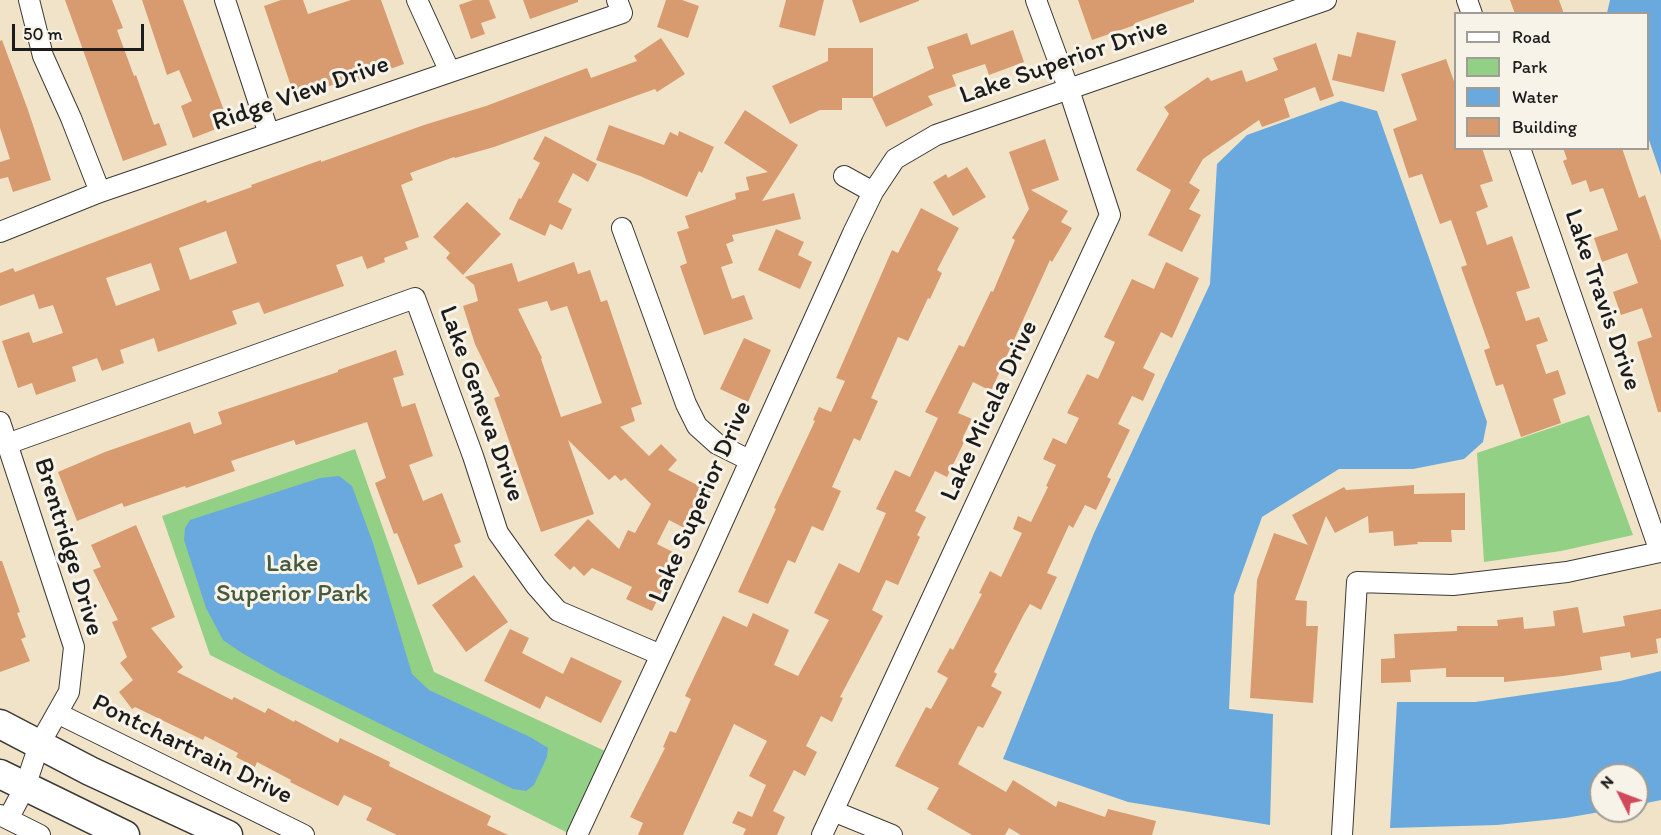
<!DOCTYPE html>
<style>
body{margin:0}
#map{position:relative;width:1661px;height:835px;overflow:hidden;background:#f1e3c7;font-family:Itim,sans-serif}
canvas{display:block}
.legend{position:absolute;left:1454px;top:12px;width:195px;height:138px;box-sizing:border-box;background:#f7f3e8;border:2px solid #9f9d96;margin:0;padding:8px 10px;list-style:none;font-size:18px;color:#1c1c1c}
.legend li{display:flex;align-items:center;gap:12px;height:30px}
.legend b{width:30px;border:2px solid #9f9d96}
.north{position:absolute;left:1589px;top:763px;width:60px;height:60px;box-sizing:border-box;background:#f7f3e8;border:2px solid #9f9d96;border-radius:50%;rotate:312deg;font-size:16px;font-weight:700;line-height:24px;text-align:center;color:#1c1c1c}
.north::after{content:'';display:block;margin:auto;width:21px;height:27px;background:#d1495b;clip-path:polygon(50% 0,100% 100%,50% 72%,0 100%)}
.scale{position:absolute;left:12px;top:24px;width:132px;height:27px;box-sizing:border-box;border:3px solid #1c1c1c;border-top:0;padding-left:8px;font-size:18px;line-height:21px;white-space:nowrap;color:#1c1c1c;-webkit-text-stroke:4px #f7f3e8;paint-order:stroke}
</style>
<div id="map">
<canvas width="1661" height="835"></canvas>
<ul class="legend">
<li><b style="height:8px;background:#fff"></b>Road</li>
<li><b style="height:16px;background:#92d085"></b>Park</li>
<li><b style="height:16px;background:#6aa9dd"></b>Water</li>
<li><b style="height:16px;background:#d89b70"></b>Building</li>
</ul>
<div class="north">N</div>
<div class="scale">50 m</div>
</div>
<script>
const context = document.querySelector('canvas').getContext('2d');
context.lineJoin = 'round';
function fillPath(path, color) { context.fillStyle = color; context.fill(path, 'evenodd'); }
const poly = rows => new Path2D(rows.map(r => 'M' + r).join(''));
function stroke(path, color, width, dash) { context.strokeStyle = color; context.lineWidth = width; context.lineCap = dash ? 'butt' : 'round'; context.setLineDash(dash || []); context.stroke(path); }
function write(font, color, halo, rows, align = 'center') {
  context.font = font + ' Itim,sans-serif'; context.lineWidth = 6; context.setLineDash([]); context.textBaseline = 'middle'; context.strokeStyle = halo; context.fillStyle = color; for (const [text, x, y, turn = 0] of rows) {
    context.save(); context.translate(x, y); context.rotate((+turn || 0) * Math.PI / 180); context.textAlign = isNaN(turn) ? turn : align; if (halo) context.strokeText(text, 0, 0); context.fillText(text, 0, 0); context.restore();
  }
}
const green = poly([
 [1589,415,1633,535,1561,551,1484,562,1477,453],
 [355,449,434,672,605,751,568,833,210,655,162,516]
]);
const water = poly([
 [1610,0,1661,0,1661,175,1648,137,1648,14,1607,13],
 [1341,101,1377,111,1487,422,1483,442,1464,459,1413,469,1339,469,1262,517,1234,595,1229,709,1273,714,1270,825,1128,802,1003,759,1094,533,1210,284,1217,164,1247,135],
 [339,476,352,486,373,543,412,674,429,690,530,737,548,748,547,757,534,785,526,791,513,789,281,675,242,653,223,640,206,608,184,540,185,528,190,520,320,478],
 [1661,671,1661,800,1637,805,1637,775,1601,775,1601,811,1606,811,1565,818,1497,825,1390,828,1397,702,1475,702,1620,681]
]);
const building = poly([
 [65,0,112,0,123,28,117,30,134,76,136,75,154,125,159,123,167,145,123,161],
 [142,0,183,0,229,124,193,138,181,106,192,101,179,70,167,75],
 [281,0,303,0,308,14,351,0,381,0,404,64,357,81,355,77,295,98,264,6],
 [473,0,489,0,496,18,481,23,485,34,471,39,459,5],
 [523,0,578,0,578,2,530,19],
 [666,0,682,0,699,6,688,38,657,27],
 [786,0,824,0,815,36,779,27],
 [852,0,919,0,919,1,860,23],
 [1078,0,1194,0,1194,2,1135,23,1135,25,1092,40],
 [1510,0,1559,0,1564,14,1515,14],
 [1013,30,1024,62,989,75,985,64,952,75,956,86,928,96,933,105,886,127,872,98,842,98,842,110,820,110,790,124,772,86,828,61,828,48,873,48,873,97,934,68,927,47,967,33,971,45],
 [1357,32,1396,41,1384,92,1332,80,1338,54,1351,57],
 [661,38,685,74,657,92,655,89,494,147,455,158,454,157,410,173,413,180,401,185,419,237,405,242,408,249,384,258,385,262,367,269,362,256,336,265,344,286,264,314,259,302,232,311,237,324,158,352,154,338,120,350,124,363,102,371,97,358,72,367,76,381,36,395,32,383,18,388,2,341,29,332,33,343,63,333,53,305,39,309,34,294,0,306,0,273,13,268,15,272,206,200,207,203,252,187,251,185,321,160,321,162,424,125,486,106,587,68,591,78,637,61,634,56],
 [226,231,237,263,190,280,179,248],
 [151,263,160,290,116,306,106,278],
 [2,40,28,110,51,180,13,192,8,177,0,179,0,162,10,159,0,128,0,41],
 [1316,43,1334,96,1320,101,1315,87,1284,99,1290,117,1262,127,1259,120,1203,159,1189,183,1200,190,1189,209,1201,215,1182,252,1148,235,1171,190,1136,170,1169,114,1164,107,1208,77,1211,81,1242,70,1246,82,1278,70,1273,58],
 [1446,59,1455,84,1455,148,1482,148,1493,181,1480,185,1488,207,1476,212,1487,245,1512,236,1530,288,1516,292,1526,321,1539,317,1548,341,1536,345,1546,374,1558,370,1566,394,1553,399,1561,423,1521,437,1503,384,1496,386,1484,350,1490,348,1461,267,1467,265,1451,220,1440,224,1422,174,1409,178,1393,129,1417,120,1401,74],
 [745,110,798,145,762,201,794,193,801,219,732,235,734,241,726,244,733,263,721,267,732,299,744,295,753,319,704,335,680,266,687,263,677,232,689,228,685,216,736,199,735,193,749,190,746,177,768,172,724,143],
 [609,125,664,145,670,132,678,136,679,131,714,147,702,173,699,171,687,197,640,176,596,160],
 [545,136,597,164,588,182,573,173,558,202,572,209,562,230,550,224,545,236,509,219,519,198,521,199,540,163,533,159],
 [1045,139,1059,180,1031,190,1068,211,1061,222,1072,228,1052,262,1050,260,991,391,973,382,958,413,972,419,963,437,966,438,947,477,935,471,915,511,926,517,917,535,920,537,898,585,886,580,872,610,883,616,840,697,843,698,832,722,821,716,806,746,817,752,805,776,794,770,773,811,785,817,777,835,743,835,746,829,732,823,738,811,752,817,766,785,749,776,767,741,734,724,683,835,638,835,643,823,630,817,665,748,663,747,670,731,676,733,691,699,685,696,723,616,747,627,753,613,789,630,774,665,798,676,829,620,814,613,839,563,859,573,886,513,876,509,895,470,910,477,938,418,925,412,959,345,964,347,991,291,993,292,1015,240,1012,238,1029,209,1009,152],
 [1563,148,1622,148,1639,198,1645,195,1661,241,1661,412,1658,412,1637,342,1652,337,1642,308,1621,315,1613,292,1638,283,1627,253,1602,262,1594,238,1618,230,1603,188,1590,192,1586,180,1572,185,1563,161,1567,159],
 [967,167,986,197,953,216,933,182,946,174,948,178],
 [467,202,501,234,463,275,446,258,450,253,433,237],
 [921,208,959,228,937,270,942,273,930,299,928,298,908,341,898,337,871,398,878,401,860,441,854,438,832,487,841,491,823,531,812,526,795,563,788,560,768,604,738,592,776,509,774,508,815,421,813,420,819,407,831,412,845,381,836,378,892,250,898,253],
 [776,229,804,242,798,255,812,262,800,289,758,270],
 [574,262,578,274,590,270,601,302,607,300,642,404,631,408,635,421,620,427,649,456,661,444,677,460,668,470,711,492,690,531,669,520,657,544,679,555,652,611,626,599,632,587,592,568,584,576,574,566,570,570,554,555,588,519,619,549,628,530,635,533,651,504,625,478,621,481,615,475,609,480,568,440,594,514,541,532,494,398,500,396,475,344,463,306,478,301,474,285,465,277,512,263,518,282],
 [547,301,551,311,567,306,602,403,561,417,541,359,542,358,518,309],
 [1166,262,1199,278,1172,338,1161,332,1143,368,1155,374,1143,401,1132,396,1118,424,1130,430,1107,477,1111,479,1096,510,1085,505,1073,528,1069,525,1047,573,1057,577,1041,610,1030,604,1024,614,994,672,997,674,991,686,1002,692,983,728,978,726,958,764,1006,792,1013,780,1056,807,1058,801,1105,817,1108,809,1156,821,1152,835,1021,835,1009,828,1005,835,972,835,927,809,939,788,895,766,926,707,931,709,948,678,937,672,950,648,953,650,982,594,979,593,990,571,1001,577,1022,533,1013,529,1018,516,1031,522,1048,487,1046,486,1056,465,1043,459,1053,438,1066,444,1079,418,1067,413,1087,374,1098,379,1115,342,1104,337,1132,279,1154,289],
 [744,338,771,350,748,402,720,389],
 [396,350,404,375,393,378,402,407,415,403,433,456,409,465,423,501,442,493,461,542,454,545,463,567,418,585,397,533,394,534,375,483,386,478,367,422,296,445,294,440,231,461,235,471,186,488,185,486,124,507,122,503,77,521,58,472,105,452,190,422,194,434,222,424,218,412,338,372,338,370],
 [1414,485,1414,494,1465,493,1465,530,1451,530,1452,542,1417,542,1418,544,1394,546,1393,531,1369,533,1368,516,1335,533,1326,516,1295,600,1307,601,1306,626,1318,626,1313,703,1250,698,1257,580,1274,533,1308,545,1292,515,1344,487,1346,490],
 [136,525,175,617,151,628,183,667,177,672,232,700,234,697,265,713,268,708,294,722,295,720,338,743,340,738,390,762,389,766,491,816,487,825,508,835,397,835,366,820,372,808,344,795,338,806,290,782,291,780,257,762,255,767,236,757,238,753,205,736,203,740,135,707,132,709,119,692,133,680,120,663,127,657,112,622,118,620,93,570,101,567,91,545],
 [0,561,2,561,20,612,17,613,26,637,21,639,30,661,0,672],
 [474,575,508,622,466,652,432,605],
 [1578,607,1583,633,1625,626,1623,616,1661,609,1661,638,1656,639,1658,653,1631,658,1630,652,1600,657,1602,670,1563,676,1504,682,1504,677,1446,677,1446,668,1410,670,1411,682,1381,683,1381,659,1395,658,1394,634,1457,631,1457,626,1498,626,1497,620,1523,617,1524,629,1555,626,1553,611],
 [510,629,529,638,522,653,563,674,571,657,622,681,601,723,546,696,540,709,484,681]
]);
const street = poly([
 [29,0,43,56,71,118,100,192],
 [225,0,269,134],
 [417,0,450,72],
 [1467,0,1472,14],
 [844,176,873,192],
 [622,228,686,404,697,426,717,444,749,460],
 [0,232,100,192,622,13,617,0],
 [0,422,74,647,69,692,39,745,25,787,8,819],
 [7,444,415,298,473,456,498,533,536,586,558,611,661,655],
 [57,713,304,835],
 [833,811,892,835],
 [0,815,40,835],
 [577,835,708,554,853,233,873,192,895,159,936,135,1326,0],
 [822,835,1110,215,1069,90,1036,0],
 [1342,835,1357,582,1453,585,1567,572,1660,552,1520,148]
]);
const secondary = poly([
 [0,724,90,771,228,835],
 [0,774,125,835]
]);
const streetNames = [
 ["Lake Superior Drive",1064,62,-19],
 ["Ridge View Drive",301,94,-19],
 ["Lake Travis Drive",1602,300,71],
 ["Lake Geneva Drive",481,404,70],
 ["Lake Micala Drive",990,411,-65],
 ["Lake Superior Drive",701,502,-66],
 ["Brentridge Drive",68,547,73],
 ["Pontchartrain Drive",192,750,26]
];
const parkNames = [
 ["Lake",292,564],
 ["Superior Park",292,594]
];
fillPath(green, '#92d085');
fillPath(water, '#6aa9dd');
fillPath(building, '#d89b70');
stroke(street, '#3c3a36', 22);
stroke(secondary, '#3c3a36', 31);
stroke(street, '#fff', 20);
stroke(secondary, '#fff', 28);
write('26px', '#1c1c1c', '#f7f3e8', streetNames);
write('26px', '#455b41', '#f7f3e8', parkNames);
</script>
